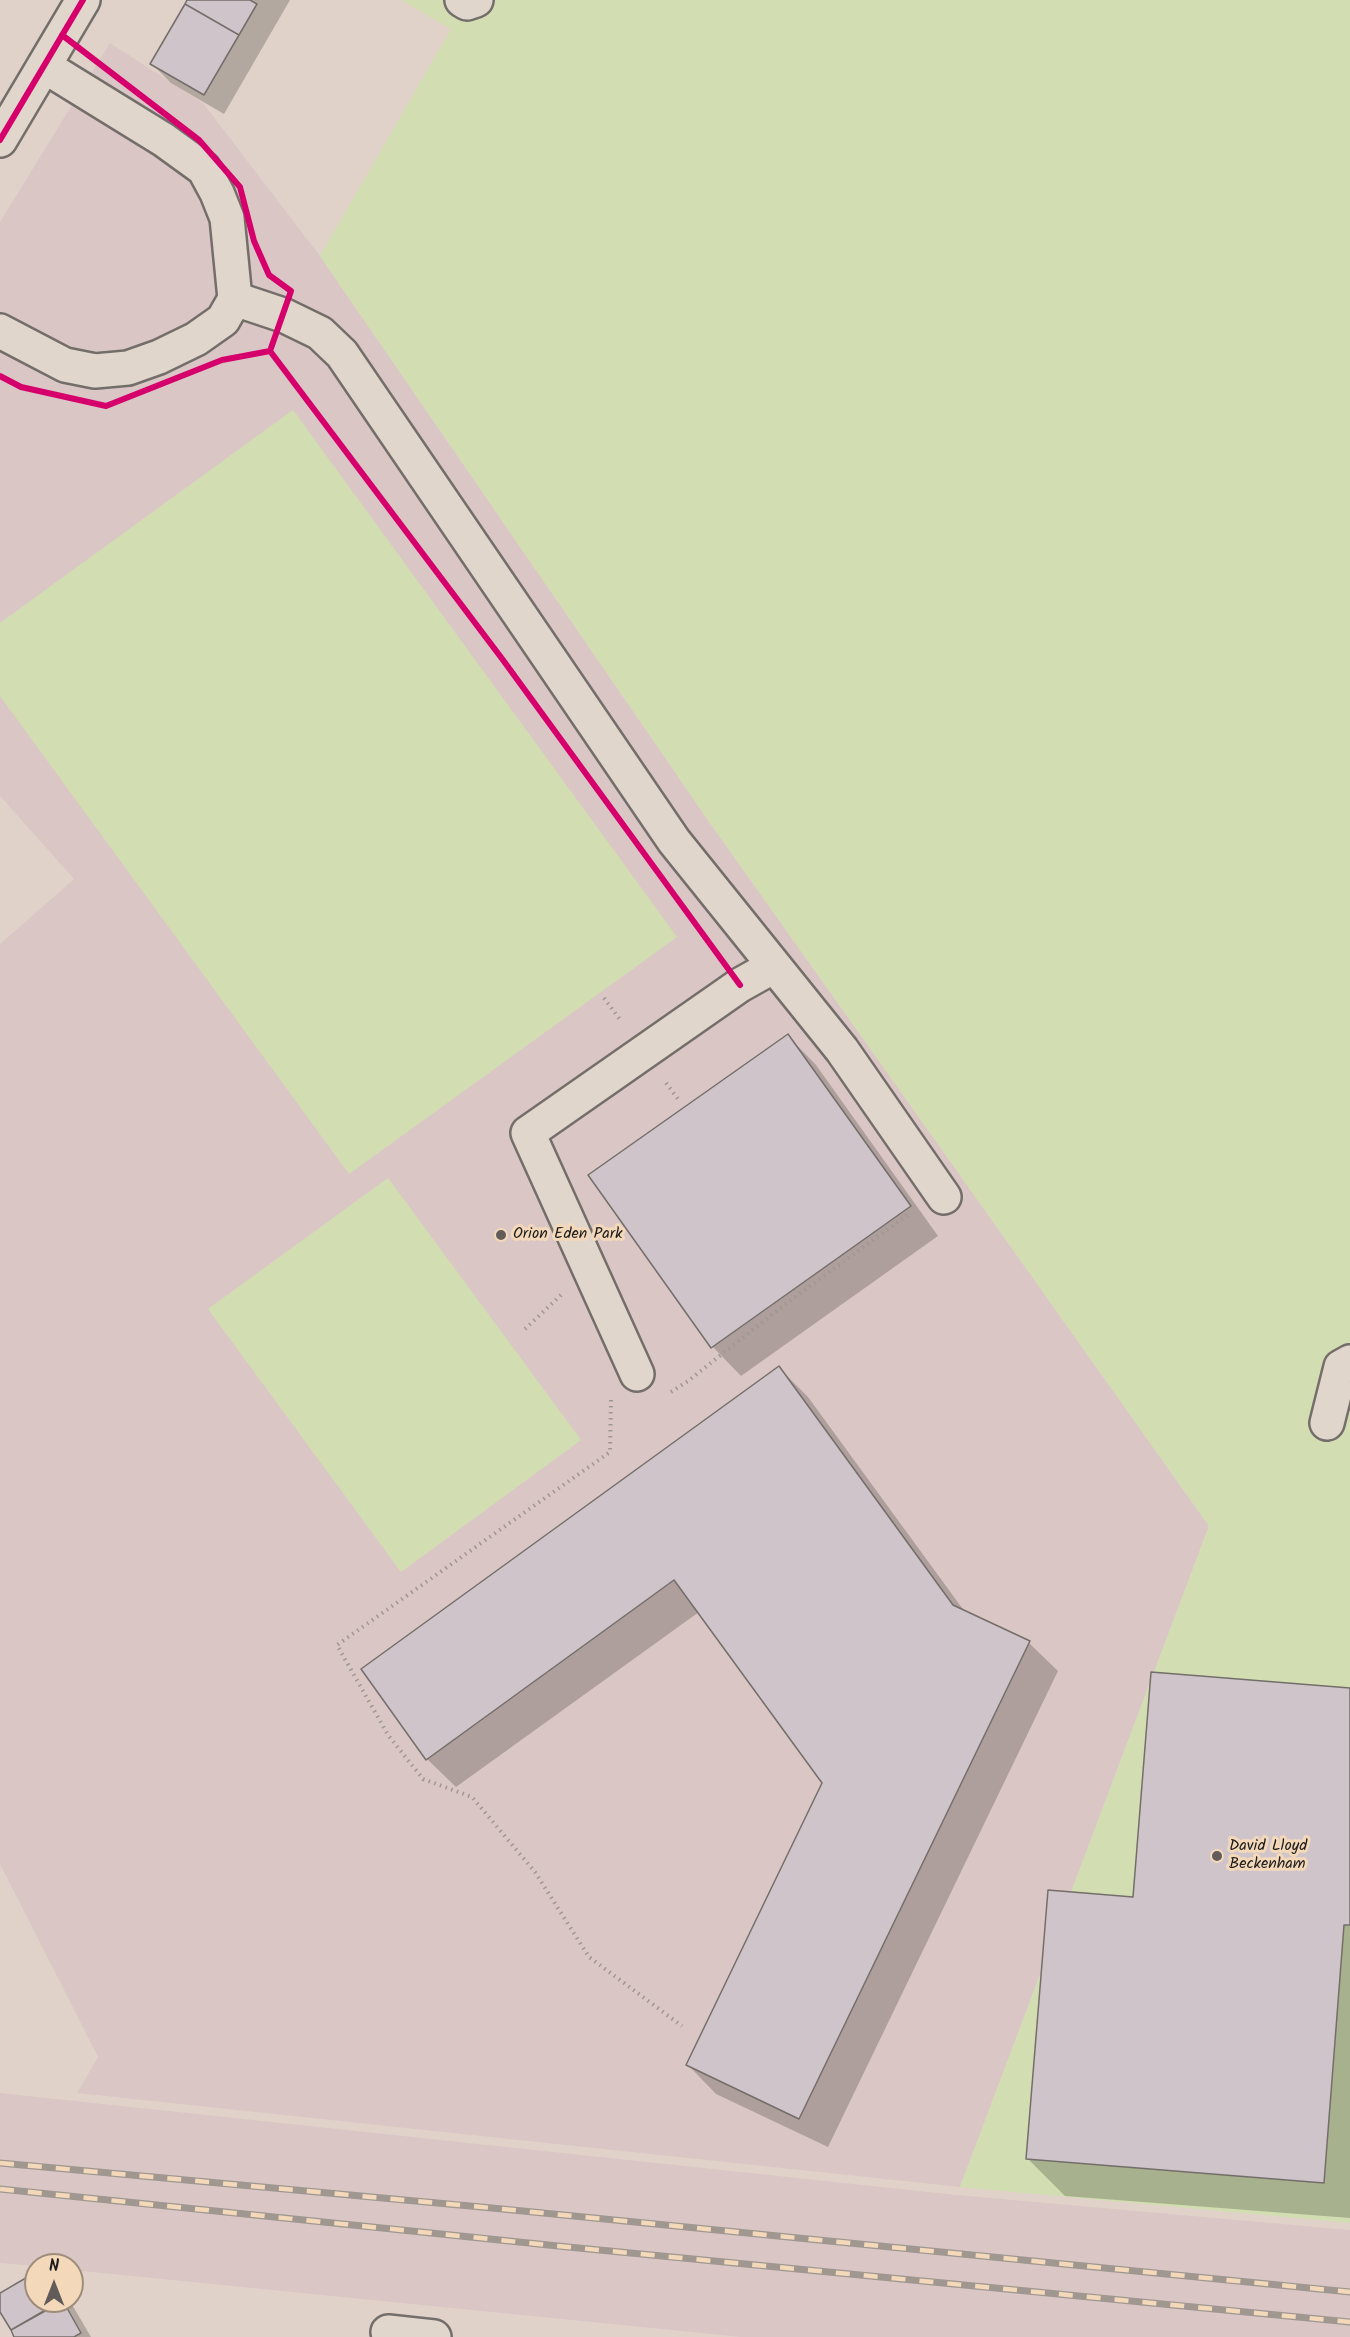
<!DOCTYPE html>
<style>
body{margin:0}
#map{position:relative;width:1350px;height:2337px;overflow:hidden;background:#e0d2c9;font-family:Kalam,sans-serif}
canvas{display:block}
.north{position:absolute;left:24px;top:2253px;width:60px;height:60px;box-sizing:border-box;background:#f4d8ba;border:2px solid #9e8d7b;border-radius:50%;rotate:0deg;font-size:16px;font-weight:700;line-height:24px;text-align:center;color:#1c1c1c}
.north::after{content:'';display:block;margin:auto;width:21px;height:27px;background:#615c59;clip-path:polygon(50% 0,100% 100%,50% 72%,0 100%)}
</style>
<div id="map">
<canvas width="1350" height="2337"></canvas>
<div class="north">N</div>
</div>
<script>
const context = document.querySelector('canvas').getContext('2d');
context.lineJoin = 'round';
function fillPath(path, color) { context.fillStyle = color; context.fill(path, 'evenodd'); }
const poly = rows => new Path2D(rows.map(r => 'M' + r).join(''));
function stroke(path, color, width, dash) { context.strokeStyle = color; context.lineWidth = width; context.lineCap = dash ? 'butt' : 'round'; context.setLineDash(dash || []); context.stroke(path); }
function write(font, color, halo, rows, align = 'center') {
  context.font = font + ' Kalam,sans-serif'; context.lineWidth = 6; context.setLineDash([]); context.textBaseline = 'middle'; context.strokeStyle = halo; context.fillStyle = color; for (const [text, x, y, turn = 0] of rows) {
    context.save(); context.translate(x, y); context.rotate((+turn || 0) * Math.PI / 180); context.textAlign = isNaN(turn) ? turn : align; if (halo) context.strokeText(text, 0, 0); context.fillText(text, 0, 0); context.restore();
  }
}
const built = poly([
 [110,43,203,103,320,256,710,823,1209,1526,960,2187,77,2093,98,2057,0,1864,0,944,74,879,0,796,0,222],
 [0,2093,957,2195,1350,2230,1350,2337,741,2337,72,2270,72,2265,36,2266,0,2263]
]);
const green = poly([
 [401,0,1350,0,1350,2223,960,2187,1209,1526,710,823,320,256,451,29],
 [293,410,677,937,349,1174,0,696,0,623],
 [388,1178,581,1440,401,1572,208,1309]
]);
const shadow = poly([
 [189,0,290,0,224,114,171,83,152,64],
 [788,1036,816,1065,938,1236,741,1376,713,1347],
 [779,1368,808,1397,965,1612,1029,1643,1058,1671,828,2147,716,2094,688,2065,824,1783,699,1612,456,1787,427,1759],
 [1350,1689,1350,2218,1065,2196,1028,2159,1134,1898],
 [36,2274,36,2301,70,2301,91,2337,16,2337,0,2309,0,2295]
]);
const building = poly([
 [187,0,250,0,257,4,239,35,185,4,187,0],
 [185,4,239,35,204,95,150,64,185,4],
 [788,1034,911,1206,711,1348,588,1175,788,1034],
 [779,1366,953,1605,1030,1641,799,2119,686,2065,822,1783,674,1580,426,1760,361,1669,779,1366],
 [1151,1672,1350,1688,1350,1925,1344,1925,1324,2183,1026,2159,1048,1890,1133,1897,1151,1672],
 [36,2272,36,2301,61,2301,11,2330,0,2312,0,2293,36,2272],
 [63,2301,81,2333,74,2337,14,2337,11,2330,63,2301]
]);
const path = poly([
 [604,998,621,1021],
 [666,1083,678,1099],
 [525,1329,561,1295],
 [671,1392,688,1381,788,1302,910,1213],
 [611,1400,610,1452,337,1645,388,1735,423,1779,472,1797,535,1872,589,1957,682,2026]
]);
const minor = poly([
 [462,0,467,3,476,0],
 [0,140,83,0],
 [235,299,283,315,320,333,342,354,674,841,842,1050,944,1197],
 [0,331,65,365,95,371,128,368,159,357,196,339,223,320,235,299,227,218,217,193,204,169,164,140,44,66],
 [637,1374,528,1133,740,985,774,966],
 [1327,1423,1341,1367,1350,1362],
 [388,2332,434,2337]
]);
const rail = poly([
 [0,2163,492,2208,1350,2292],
 [0,2189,568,2247,1350,2322]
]);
const cycleway = poly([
 [0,140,83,0],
 [270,351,503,660,740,985],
 [0,376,21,387,106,406,222,360,270,351,291,291,269,275,254,241,240,187,199,140,62,35]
]);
const markers = [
 [501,1235,6,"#615c59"],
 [1217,1856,6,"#615c59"]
];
const poiNames = [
 ["Orion Eden Park",513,1235],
 ["David Lloyd",1229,1847],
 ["Beckenham",1229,1865]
];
fillPath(built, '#dac7c5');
fillPath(green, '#d2deb2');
fillPath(shadow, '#0003');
fillPath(building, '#cec4c9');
stroke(building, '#746e6a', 1.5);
stroke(minor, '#746e6a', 38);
stroke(path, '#9f9790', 4, [1.5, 4.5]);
stroke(minor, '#e1d6cc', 33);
stroke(rail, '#9f9790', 7);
stroke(rail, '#f4d8ba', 4.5, [14]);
stroke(cycleway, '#d6006c', 6);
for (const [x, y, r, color] of markers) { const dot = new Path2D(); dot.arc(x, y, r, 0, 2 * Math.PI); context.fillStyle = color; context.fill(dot); stroke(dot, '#f4d8ba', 2); }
write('16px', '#1c1c1c', '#f4d8ba', poiNames, 'left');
</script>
